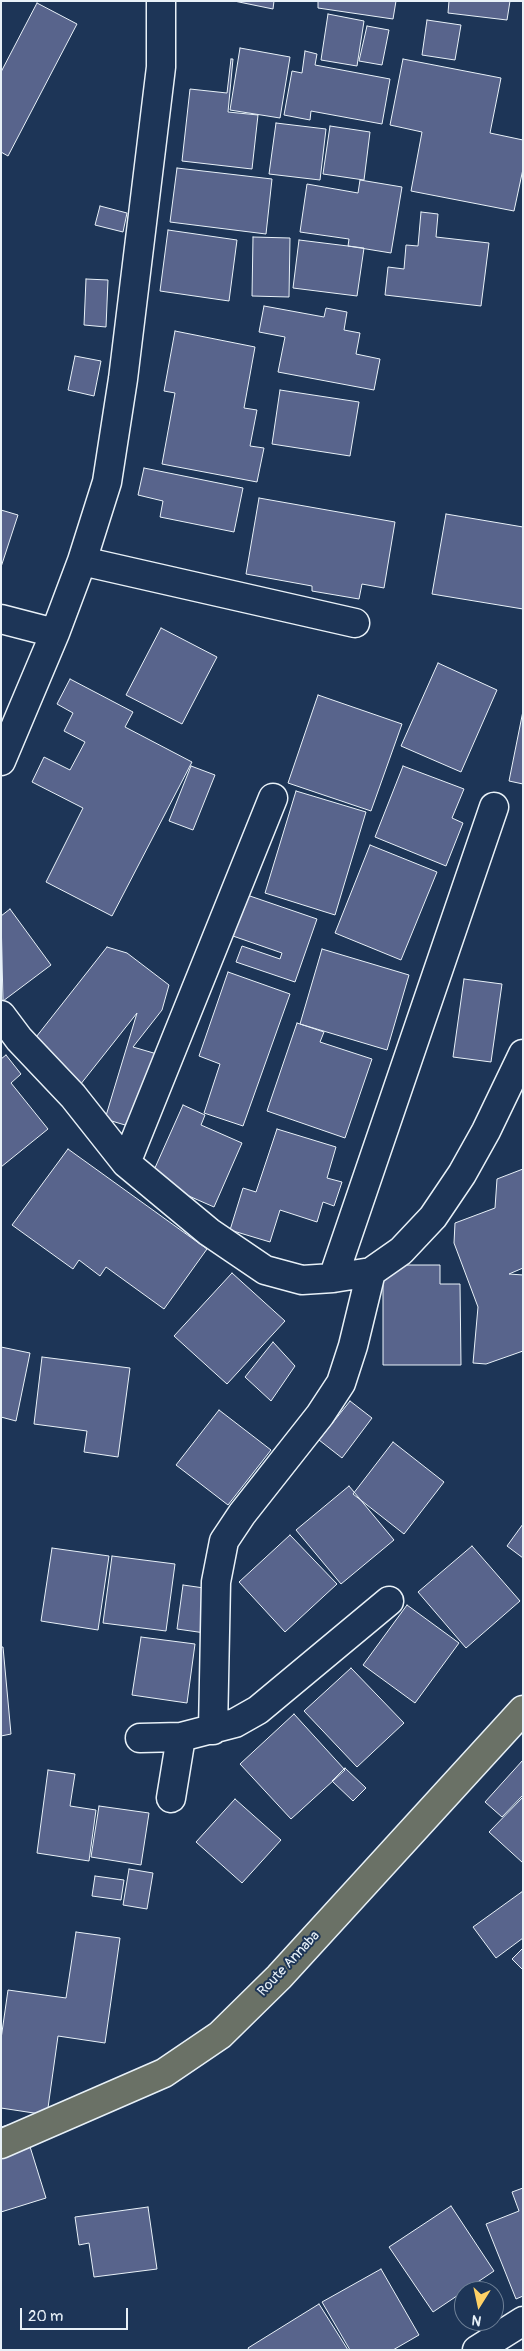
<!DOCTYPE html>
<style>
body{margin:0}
#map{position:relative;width:524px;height:2351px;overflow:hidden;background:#1d3557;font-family:Pangolin,sans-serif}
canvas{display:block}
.frame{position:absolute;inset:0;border:2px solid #e8f1f8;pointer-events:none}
.north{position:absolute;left:454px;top:2281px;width:50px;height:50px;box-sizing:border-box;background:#1d3557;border:1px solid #6e8097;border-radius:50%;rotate:190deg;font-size:14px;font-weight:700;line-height:20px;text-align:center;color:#e8f1f8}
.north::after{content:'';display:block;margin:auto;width:18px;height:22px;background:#ffd166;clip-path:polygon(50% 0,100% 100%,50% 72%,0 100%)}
.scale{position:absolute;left:20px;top:2308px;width:108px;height:22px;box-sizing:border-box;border:2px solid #e8f1f8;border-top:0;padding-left:6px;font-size:15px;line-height:18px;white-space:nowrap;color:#e8f1f8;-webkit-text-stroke:4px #1d3557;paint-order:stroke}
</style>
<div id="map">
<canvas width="524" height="2351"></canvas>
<div class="frame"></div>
<div class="north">N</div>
<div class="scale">20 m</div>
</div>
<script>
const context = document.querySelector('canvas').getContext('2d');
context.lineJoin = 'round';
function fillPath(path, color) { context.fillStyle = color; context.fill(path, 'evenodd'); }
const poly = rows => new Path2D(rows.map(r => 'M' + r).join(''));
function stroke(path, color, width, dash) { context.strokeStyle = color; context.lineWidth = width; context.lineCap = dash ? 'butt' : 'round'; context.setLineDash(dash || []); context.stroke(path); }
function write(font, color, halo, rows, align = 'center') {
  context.font = font + ' Pangolin,sans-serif'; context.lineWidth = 4; context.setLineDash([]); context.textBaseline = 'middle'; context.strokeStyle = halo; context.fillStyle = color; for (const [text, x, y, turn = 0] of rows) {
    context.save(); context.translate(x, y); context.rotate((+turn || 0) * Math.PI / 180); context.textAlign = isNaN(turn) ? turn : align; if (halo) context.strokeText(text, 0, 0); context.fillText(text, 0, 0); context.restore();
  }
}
const building = poly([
 [234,1,274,1,273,9,234,1],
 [318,1,396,1,393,19,318,8,318,1],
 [449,1,510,1,507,20,448,13,449,1],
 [37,3,77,24,8,156,1,152,1,72,37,3],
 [328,14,364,21,357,66,321,60,328,14],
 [427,20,461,25,455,60,422,55,427,20],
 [367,26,389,30,382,65,359,61,367,26],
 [240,48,290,57,280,118,230,110,240,48],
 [305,51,317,54,315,65,390,79,382,124,311,111,310,120,284,115,292,71,302,73,305,51],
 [231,59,233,59,228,112,258,115,252,169,182,161,190,89,227,93,231,59],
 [403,59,501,78,490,133,523,140,523,169,514,211,411,191,422,132,390,125,403,59],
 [276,123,326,129,320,180,269,174,276,123],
 [330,126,370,132,364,180,323,174,330,126],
 [177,168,272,179,266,234,170,222,177,168],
 [360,180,402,187,391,253,348,246,349,239,300,232,307,184,358,193,360,180],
 [100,206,127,213,123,232,95,225,100,206],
 [421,212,438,214,436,237,489,243,481,306,385,295,388,267,404,269,406,245,418,246,421,212],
 [168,230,237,240,229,301,160,291,168,230],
 [253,237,290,238,289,297,252,296,253,237],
 [299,240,364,248,357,296,293,288,299,240],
 [86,279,108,280,106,327,84,325,86,279],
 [264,306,324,317,326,308,347,312,344,330,360,333,356,354,380,359,374,390,278,372,285,337,259,332,264,306],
 [175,331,255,347,244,408,257,410,250,446,264,448,257,482,162,464,175,393,164,391,175,331],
 [75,356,101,361,94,396,68,390,75,356],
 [280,390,359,402,350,456,272,444,280,390],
 [144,468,243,488,234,532,160,517,163,501,138,495,144,468],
 [259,498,395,522,384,588,362,584,359,599,312,591,312,586,246,574,259,498],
 [1,510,18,515,1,567,1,510],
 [446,514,523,527,523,609,432,594,446,514],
 [161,628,217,657,182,724,126,695,161,628],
 [438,663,497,690,461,772,401,746,438,663],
 [70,679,133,712,125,727,192,762,112,916,46,882,83,808,32,782,44,757,70,770,85,742,64,731,73,713,57,704,70,679],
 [318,695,402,724,371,811,288,783,318,695],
 [523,711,523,784,509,781,523,711],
 [191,766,215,775,193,830,169,821,191,766],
 [403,766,464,789,452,818,463,823,446,866,375,837,403,766],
 [296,791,366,812,335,915,265,893,296,791],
 [370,845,437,872,401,960,335,933,370,845],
 [244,894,317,919,295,982,236,962,242,946,280,959,282,953,230,935,244,894],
 [10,909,51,965,3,1001,1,916,10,909],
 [107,947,127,953,169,985,162,1010,133,1047,157,1054,137,1110,125,1125,105,1119,137,1013,80,1085,29,1046,107,947],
 [322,949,409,975,387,1050,300,1024,322,949],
 [228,972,290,994,243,1126,204,1113,220,1064,199,1056,228,972],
 [464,979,502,984,491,1062,453,1057,464,979],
 [297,1023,324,1032,320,1042,372,1059,345,1138,267,1111,297,1023],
 [6,1055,21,1074,11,1083,48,1129,1,1167,1,1059,6,1055],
 [183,1105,205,1115,201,1125,242,1143,214,1207,150,1179,183,1105],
 [277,1129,336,1147,327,1178,342,1182,334,1206,323,1202,317,1222,280,1210,270,1242,230,1230,243,1188,256,1192,277,1129],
 [68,1149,207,1249,164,1309,106,1267,100,1276,79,1260,73,1269,12,1225,68,1149],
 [523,1169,523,1268,509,1274,523,1275,523,1351,486,1364,473,1363,478,1307,454,1243,455,1223,495,1208,497,1179,523,1169],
 [383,1265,440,1265,440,1284,460,1284,461,1365,383,1365,383,1265],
 [232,1273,285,1321,227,1384,174,1336,232,1273],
 [273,1342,295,1366,271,1401,245,1377,273,1342],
 [1,1347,30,1353,16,1421,1,1417,1,1347],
 [42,1357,130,1368,118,1457,84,1452,87,1431,34,1424,42,1357],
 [350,1401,372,1418,342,1458,319,1440,350,1401],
 [219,1410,271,1450,228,1505,176,1465,219,1410],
 [393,1442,444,1482,404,1534,353,1494,393,1442],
 [349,1486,394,1540,341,1584,296,1530,349,1486],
 [523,1524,523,1558,507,1546,523,1524],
 [290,1535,337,1584,285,1632,239,1582,290,1535],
 [472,1546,520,1601,466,1648,418,1592,472,1546],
 [52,1548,109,1556,98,1630,41,1621,52,1548],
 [112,1556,175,1564,166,1631,103,1623,112,1556],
 [183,1585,211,1589,205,1633,177,1629,183,1585],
 [407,1605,459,1643,415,1703,363,1665,407,1605],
 [141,1637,195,1644,187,1703,132,1695,141,1637],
 [1,1647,3,1647,11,1734,1,1736,1,1647],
 [351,1668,404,1723,357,1767,304,1711,351,1668],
 [294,1714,345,1770,291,1819,240,1764,294,1714],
 [523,1760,523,1795,502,1817,485,1802,523,1760],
 [345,1768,366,1788,353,1801,332,1781,345,1768],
 [48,1770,75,1774,70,1806,96,1810,89,1861,37,1853,48,1770],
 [523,1797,523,1863,489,1832,523,1797],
 [235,1799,281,1840,242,1883,196,1842,235,1799],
 [99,1806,149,1813,141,1865,91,1857,99,1806],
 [129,1869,153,1873,147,1909,123,1905,129,1869],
 [95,1876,124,1880,121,1900,92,1896,95,1876],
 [523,1891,523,1938,496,1958,473,1927,523,1891],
 [76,1932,120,1938,105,2043,58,2036,47,2115,1,2108,1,2039,8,1990,66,1998,76,1932],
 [523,1948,523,1970,512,1959,523,1948],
 [22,2121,46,2198,1,2212,1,2127,22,2121],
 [523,2188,523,2296,516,2299,486,2224,519,2211,512,2192,523,2188],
 [451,2206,494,2271,433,2312,389,2247,451,2206],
 [148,2207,157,2269,94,2277,89,2243,79,2245,75,2217,148,2207],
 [381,2269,419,2335,393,2350,350,2350,322,2302,381,2269],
 [319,2304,348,2350,249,2350,248,2348,319,2304]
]);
const minor = poly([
 [82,561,355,623],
 [1,619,55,633],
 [1,761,55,633,82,561,107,482,123,379,161,67,161,1],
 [1,1015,19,1039,73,1096,126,1163,209,1232,265,1270,302,1280,333,1278,371,1272,401,1251,433,1217,462,1174,486,1131,523,1054],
 [126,1163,273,798],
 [333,1278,494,807],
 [213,1730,216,1582,224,1541,242,1514,320,1415,341,1383,353,1346,371,1272],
 [140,1738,181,1737,235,1723,258,1710,389,1601],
 [171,1798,181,1737],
 [477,2350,523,2321]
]);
const major = poly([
 [1,2144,164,2073,220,2035,279,1977,523,1710]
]);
const streetNames = [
 ["Route Annaba",289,1964,-47]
];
fillPath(building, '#58648c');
stroke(building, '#e8f1f8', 1);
stroke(minor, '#e8f1f8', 31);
stroke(major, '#e8f1f8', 31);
stroke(minor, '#1d3557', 28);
stroke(major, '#6a7166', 28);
write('14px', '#e8f1f8', '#1d3557', streetNames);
</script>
